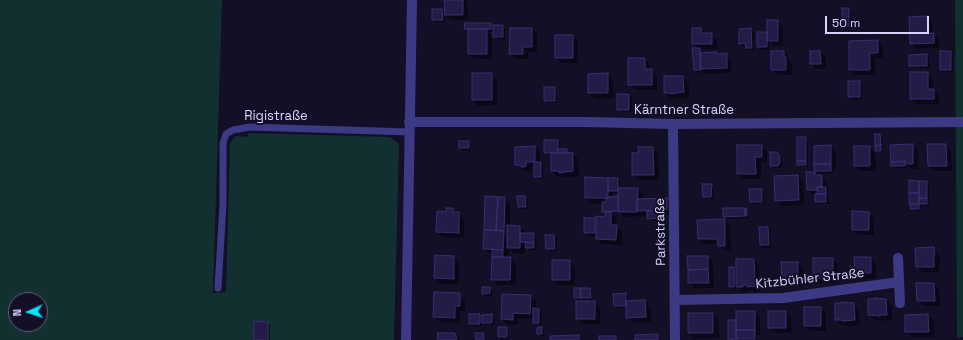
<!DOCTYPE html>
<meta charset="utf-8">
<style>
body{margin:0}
#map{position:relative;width:963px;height:340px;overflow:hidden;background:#130f26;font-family:"Space Grotesk",sans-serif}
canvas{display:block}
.north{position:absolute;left:8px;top:292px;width:40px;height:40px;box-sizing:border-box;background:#130f26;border:1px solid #625e7d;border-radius:50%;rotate:267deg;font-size:11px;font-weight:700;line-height:16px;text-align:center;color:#d9d4ff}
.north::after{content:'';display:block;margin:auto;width:14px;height:18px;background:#00e5ff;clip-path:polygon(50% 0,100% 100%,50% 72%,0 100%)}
.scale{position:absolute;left:825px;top:16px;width:104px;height:18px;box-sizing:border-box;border:2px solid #d9d4ff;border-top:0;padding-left:5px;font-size:12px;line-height:14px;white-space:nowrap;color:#d9d4ff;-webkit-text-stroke:3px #130f26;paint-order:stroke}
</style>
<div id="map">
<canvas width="963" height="340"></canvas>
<div class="north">N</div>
<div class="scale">50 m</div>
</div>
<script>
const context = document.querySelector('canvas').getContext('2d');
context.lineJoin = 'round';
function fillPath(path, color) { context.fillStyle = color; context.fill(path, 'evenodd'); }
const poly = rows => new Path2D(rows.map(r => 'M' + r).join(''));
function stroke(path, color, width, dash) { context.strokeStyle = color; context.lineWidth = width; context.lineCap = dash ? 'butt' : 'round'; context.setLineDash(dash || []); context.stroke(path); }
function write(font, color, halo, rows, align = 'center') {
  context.font = font + ' "Space Grotesk",sans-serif'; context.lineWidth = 4; context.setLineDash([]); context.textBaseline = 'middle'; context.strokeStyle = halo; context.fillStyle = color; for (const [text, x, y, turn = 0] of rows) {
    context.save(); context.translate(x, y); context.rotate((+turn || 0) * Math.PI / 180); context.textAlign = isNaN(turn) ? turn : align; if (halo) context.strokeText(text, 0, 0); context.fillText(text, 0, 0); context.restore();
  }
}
const green = poly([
 [0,0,222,0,213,293,226,292,230,143,236,136,248,137,248,133,390,137,399,144,394,340,0,340],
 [16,300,40,300,40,324,16,324],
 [955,0,963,0,963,337,957,338]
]);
const shadow = poly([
 [445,0,467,0,469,20,451,20,445,14,445,22,436,22,433,20,442,10,445,13,446,3],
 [849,9,851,12,852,28,846,28,843,25],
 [927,17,932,23,933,33,939,39,939,48,916,49,911,43],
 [777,21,783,27,783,46,774,46,769,42,769,50,761,50,758,47,758,33,766,33],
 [490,24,493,26,503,26,505,29,505,39,497,39,494,36,494,32,488,32,492,36,492,59,474,59,469,54,468,31,465,29],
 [532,29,537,34,537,52,528,52,528,59,516,59,510,53],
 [701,29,706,34,711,34,717,40,717,49,701,49,701,47,699,47,699,54,701,54,701,51,702,54,726,54,732,60,731,73,706,74,702,70,702,73,698,73,695,70,694,49,699,49,693,44],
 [751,29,754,32,754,50,749,50,746,46,743,46,740,43,740,30],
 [572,36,578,41,578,63,562,63,556,58],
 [878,41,883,47,883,58,875,58,875,75,856,75,850,70],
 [784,52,789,58,789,61,792,64,792,75,778,75,772,69],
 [820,52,826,57,826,69,816,69,811,64],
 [950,52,953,55,953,72,943,72,941,69],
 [927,55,929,58,930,68,913,68,910,66],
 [645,59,650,64,650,70,657,75,657,90,635,90,629,84],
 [927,73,933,79,933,90,939,95,939,104,917,104,911,99],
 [491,74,497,80,497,105,478,106,473,100],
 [608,74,613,80,614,98,595,99,589,93],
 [683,77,689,83,689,98,677,99,676,98,670,98,665,92],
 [849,82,860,82,862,85,862,100,852,100,849,97],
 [554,88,557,91,557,103,547,103,545,101],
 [629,95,632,97,632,112,621,112,618,109],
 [880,135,882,137,883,153,879,153,876,150],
 [805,138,808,141,808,167,801,167,798,164],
 [557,140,560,143,560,150,567,150,570,154,573,154,578,159,579,176,565,178,564,177,558,177,552,171,552,155,548,155,545,153],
 [469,142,471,145,471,150,463,151,460,148],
 [912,145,918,151,918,169,911,169,908,166,907,166,907,168,894,168,893,167,897,167,895,165,893,165,893,167,892,166],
 [946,145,951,151,952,171,934,171,929,166],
 [761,146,767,151,767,162,761,162,761,179,744,179,738,174],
 [830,146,836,152,836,169,833,169,833,173,815,174,818,176,822,176,827,182,828,190,829,204,819,204,816,202,817,196,813,196,808,190,807,173,817,173,815,171],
 [534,147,540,153,540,163,543,165,543,179,538,179,535,176,535,167,531,167,532,170,530,172,527,172,525,170,522,170,516,164],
 [870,147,875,152,876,171,860,171,855,166],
 [653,148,658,154,659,180,639,180,633,174,640,154],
 [777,153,781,159,782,166,781,168,774,168,771,166],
 [798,176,803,182,804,205,781,206,776,200],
 [618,179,620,181,620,189,637,189,643,194,643,200,666,199,672,205,672,215,663,216,663,220,651,221,648,216,624,217,620,213,611,213,617,219,616,226,622,232,622,245,602,244,597,239,597,236,588,236,585,233,585,219,595,219,597,222,606,218,606,214,603,211,603,204,592,203,586,198],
 [613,193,619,193,619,199,613,198],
 [927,182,929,184,929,206,921,206,921,211,914,211,911,209,912,205,910,203],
 [711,185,714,188,714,199,706,199,704,196],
 [761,190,764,192,764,204,753,204,751,202],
 [486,197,505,198,510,204,510,226,520,227,525,232,525,234,534,234,536,237,537,250,529,250,525,246,525,254,514,253,509,249,509,255,506,255,505,258,511,258,516,264,516,285,498,285,492,279,493,254,490,254,484,249],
 [525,197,527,199,528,209,521,209,519,207],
 [452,209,464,219,464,238,443,237,437,232,447,213],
 [747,210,749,212,749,218,727,219,724,217],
 [868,213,874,218,874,235,858,235,853,230],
 [725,220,730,226,731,251,724,250,718,244,705,244,699,239],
 [760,228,768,228,771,231,771,248,763,248,761,245],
 [554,236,557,238,557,251,550,251,547,249],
 [933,248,939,254,940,260,939,272,923,272,917,267],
 [454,257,459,263,459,284,441,284,435,278],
 [708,257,713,262,714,288,695,288,689,283],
 [871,258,876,263,876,278,861,279,856,273],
 [833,259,838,265,838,283,820,283,814,278],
 [754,260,759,266,760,292,754,292,752,290,749,290,749,292,743,292,736,285,736,289,733,289,730,287,734,268,737,271],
 [569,261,575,267,575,285,559,285,553,280],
 [798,263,803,269,803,286,788,286,783,281],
 [934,284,939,289,940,306,923,306,918,301],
 [490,288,492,291,492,296,485,296,483,293],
 [590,289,592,292,593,302,594,302,600,307,600,324,583,324,577,319,580,302,575,298],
 [459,294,465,300,465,311,460,311,460,323,440,322,434,317],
 [625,294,628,297,628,302,645,301,650,307,651,322,633,323,627,317,627,308,617,308,615,306],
 [530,296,536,301,536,310,539,310,542,312,541,325,537,325,534,322,534,319,518,318,518,325,507,324,502,319],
 [886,300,892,306,892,320,885,320,885,321,875,320,869,315],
 [854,304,859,310,860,325,848,326,847,325,842,325,836,320],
 [821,308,826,313,826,331,810,331,805,326],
 [754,312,760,317,760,335,757,335,757,340,730,340,729,339,736,321],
 [786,312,791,317,792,333,775,333,769,327],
 [713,314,718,320,719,338,695,338,689,333],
 [479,315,483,319,492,315,494,318,494,325,486,325,482,321,482,326,473,326,470,324],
 [928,315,934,321,934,337,912,337,906,332,906,316],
 [267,323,270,325,270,340,255,340],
 [506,328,509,331,509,339,501,339,499,336],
 [542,328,544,331,544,336,541,336,538,334],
 [455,334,460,340,438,340],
 [484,334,486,336,486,340,477,340]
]);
const building = poly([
 [444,0,463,0,463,15,444,15,445,2,444,2,444,0],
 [842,8,849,8,849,26,842,26,842,8],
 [432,9,442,9,443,20,432,20,432,9],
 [927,16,928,33,934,33,934,43,910,44,909,17,927,16],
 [767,20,778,20,778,41,767,41,767,20],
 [465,23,491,23,491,29,464,29,465,23],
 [493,25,503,25,503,37,493,37,493,25],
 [510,28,532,28,532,47,523,47,523,54,509,54,510,28],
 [692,28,701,28,701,33,712,33,712,44,692,44,692,28],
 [751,28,752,48,746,48,745,43,739,44,739,29,751,28],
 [468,29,487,29,487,54,468,54,468,29],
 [757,32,767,32,767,47,757,47,757,32],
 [555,35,573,35,573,58,555,58,555,35],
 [878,40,878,53,870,53,870,70,849,70,849,41,878,40],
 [692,48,700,48,701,70,694,70,692,48],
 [771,51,784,51,784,57,786,57,786,70,771,70,771,51],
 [810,51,820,51,821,64,810,64,810,51],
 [940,51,951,51,951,70,940,70,940,51],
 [716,52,716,54,727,53,727,68,700,69,700,53,716,52],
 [927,54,927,66,909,66,909,55,927,54],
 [628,58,645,58,645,69,652,69,652,85,628,85,628,58],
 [910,72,928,72,928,89,934,89,934,99,910,99,910,72],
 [472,73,492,73,492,100,472,100,472,73],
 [608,73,608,93,588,93,588,74,608,73],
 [664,76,683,76,684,92,670,94,671,93,664,93,664,76],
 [848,81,860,81,860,97,848,97,848,81],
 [544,87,555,87,555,101,544,101,544,87],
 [617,94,629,94,629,110,617,110,617,94],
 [875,134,880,134,881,145,875,146,875,134],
 [797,137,806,137,806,161,797,161,797,137],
 [544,140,558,140,558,153,544,153,544,140],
 [459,141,469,141,469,148,459,148,459,141],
 [913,144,913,164,905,164,905,161,891,162,890,145,913,144],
 [927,144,946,144,947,166,928,166,927,144],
 [737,145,762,145,762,157,755,157,756,174,737,174,737,145],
 [831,145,831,164,814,164,814,146,831,145],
 [881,145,881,151,875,151,875,146,881,145],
 [535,146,535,162,526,162,526,165,525,167,521,167,519,165,515,165,515,147,535,146],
 [854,146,870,146,870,166,854,166,854,146],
 [638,147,653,147,654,175,632,175,632,153,639,153,638,147],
 [558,149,567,149,567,153,558,153,558,149],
 [565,152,573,153,573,171,559,173,559,171,551,171,551,153,565,152],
 [770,152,777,152,779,155,780,163,778,166,770,166,770,152],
 [797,161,806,161,806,165,797,165,797,161],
 [905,161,905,166,891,166,891,162,905,161],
 [534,162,541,162,541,177,534,177,534,162],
 [814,164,831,164,831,171,814,171,814,164],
 [806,172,815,172,815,175,822,175,822,187,817,187,817,190,807,190,806,172],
 [798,175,799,200,775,201,774,176,798,175],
 [585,177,608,178,608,198,585,198,585,177],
 [608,178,618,178,618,191,608,191,608,178],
 [909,180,919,181,919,193,909,193,909,180],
 [919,181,927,181,927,198,919,198,919,181],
 [702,184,712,184,711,197,703,197,702,184],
 [817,187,826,187,826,194,817,194,817,187],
 [618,188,638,188,637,212,618,212,618,188],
 [749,189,762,189,762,202,750,202,749,189],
 [909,193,919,193,919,204,909,204,909,193],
 [815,194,826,194,826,202,815,202,815,194],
 [485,196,498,197,496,230,484,230,485,196],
 [517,196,525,196,526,207,518,207,517,196],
 [618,196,618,211,602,212,602,202,606,202,606,198,608,198,608,197,618,196],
 [498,197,505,197,504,231,496,230,498,197],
 [667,198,667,210,637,211,637,199,667,198],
 [919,198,927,198,927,204,919,204,919,198],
 [911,204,919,204,919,209,910,209,911,204],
 [446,208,453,208,453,212,459,212,459,233,436,232,437,211,446,212,446,208],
 [723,208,745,208,745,216,723,217,723,208],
 [745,209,747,209,747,216,745,216,745,209],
 [661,210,661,218,647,219,647,211,661,210],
 [852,211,869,212,869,230,852,230,852,211],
 [605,212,611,212,611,225,617,225,616,240,596,239,596,216,605,217,605,212],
 [584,218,595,218,595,233,584,233,584,218],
 [725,219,725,246,718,246,717,239,698,239,697,220,725,219],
 [507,225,520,226,520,248,507,248,507,225],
 [759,227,768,227,769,245,760,245,759,227],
 [484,230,504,231,503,250,483,249,484,230],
 [520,233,534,233,534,243,520,242,520,233],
 [545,235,554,235,555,249,546,249,545,235],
 [526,242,534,243,534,248,525,248,526,242],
 [934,247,935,254,934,255,934,267,916,267,915,248,934,247],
 [492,249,503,250,503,257,492,257,492,249],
 [435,255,454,256,454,279,434,278,435,255],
 [687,256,708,256,708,269,688,270,687,256],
 [492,257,511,257,510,280,491,280,492,257],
 [854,257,871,257,871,273,855,273,854,257],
 [813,258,833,258,833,278,813,278,813,258],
 [736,259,754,259,755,286,747,287,747,285,743,285,743,287,736,287,736,259],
 [552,260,570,260,570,280,552,280,552,260],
 [781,262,798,262,798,281,782,281,781,262],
 [729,267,734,267,734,287,729,287,729,267],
 [708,269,709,283,688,283,688,270,708,269],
 [916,283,934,283,935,301,917,301,916,283],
 [482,287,490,287,490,293,482,294,482,287],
 [574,288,580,288,581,298,574,298,574,288],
 [580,288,590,288,591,298,581,298,580,288],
 [434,292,460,293,460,306,455,306,455,318,433,317,434,292],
 [626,293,626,306,614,306,613,294,626,293],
 [502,294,531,295,530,314,513,313,513,320,501,319,502,294],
 [875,298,886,299,887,315,880,315,880,316,868,315,868,299,875,299,875,298],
 [645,300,646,317,626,318,626,301,645,300],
 [576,301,595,301,595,319,576,319,576,301],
 [842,302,854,303,855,320,842,321,842,320,835,320,835,303,842,303,842,302],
 [804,307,821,307,821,326,804,326,804,307],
 [533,308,539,309,539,323,533,323,533,308],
 [736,311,755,311,755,330,736,330,736,311],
 [768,311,786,311,786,328,768,328,768,311],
 [688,313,713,313,713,333,688,333,688,313],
 [469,314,480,314,480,324,469,324,469,314],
 [492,314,492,323,482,323,482,315,492,314],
 [928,314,929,332,905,332,905,315,928,314],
 [728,320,736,320,736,339,728,340,728,320],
 [254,321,268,322,268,340,254,340,254,321],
 [498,327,507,327,507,337,498,337,498,327],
 [542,327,542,334,537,334,537,328,542,327],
 [736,330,755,330,755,339,736,339,736,330],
 [438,333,455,333,457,340,437,340,438,333],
 [475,333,484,333,484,340,476,340,475,333],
 [658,334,658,340,635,340,635,335,658,334],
 [579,335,579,340,550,340,550,336,579,335],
 [599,336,616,336,616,340,599,340,599,336]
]);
const service = poly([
 [218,288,223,204,223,143,226,134,233,130,250,127,410,132]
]);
const minor = poly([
 [409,122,587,122,673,124,963,122],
 [673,124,675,340],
 [898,258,900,303],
 [675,300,783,298,899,282],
 [406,340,412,0]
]);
const streetNames = [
 ["Kärntner Straße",684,110],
 ["Rigistraße",276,116],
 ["Parkstraße",661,232,-91],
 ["Kitzbühler Straße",810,279,-6]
];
fillPath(green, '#12302f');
fillPath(shadow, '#0007');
fillPath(building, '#241b47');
stroke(building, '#3b2d73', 1);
stroke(service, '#3d3a85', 7);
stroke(minor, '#3d3a85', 10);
write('13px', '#d9d4ff', '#130f26', streetNames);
</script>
